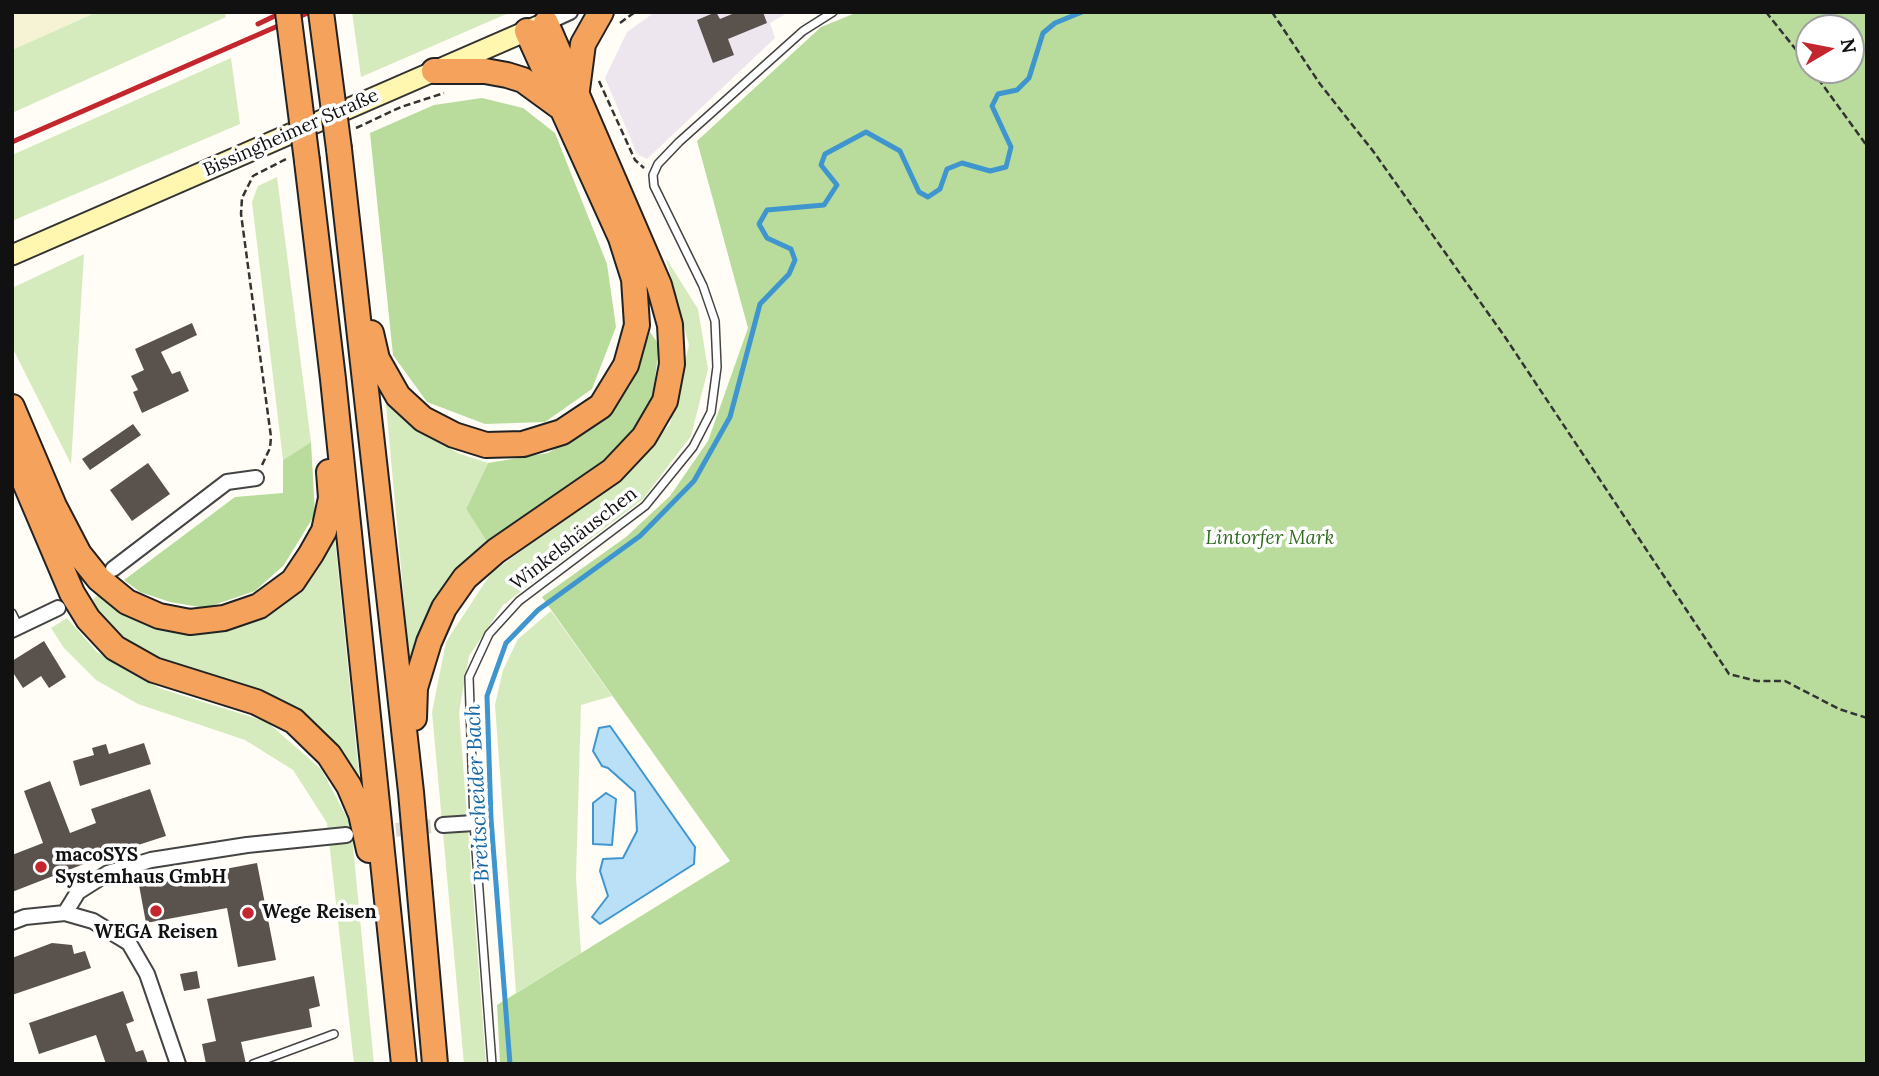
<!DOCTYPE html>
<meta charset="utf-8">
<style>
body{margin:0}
#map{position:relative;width:1879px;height:1076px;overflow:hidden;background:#fffdf5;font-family:Lora,serif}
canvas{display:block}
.frame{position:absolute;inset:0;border:14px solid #111;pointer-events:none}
.north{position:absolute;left:1795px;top:14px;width:70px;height:70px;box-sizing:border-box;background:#fff;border:2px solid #a0a0a0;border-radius:50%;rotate:80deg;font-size:19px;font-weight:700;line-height:28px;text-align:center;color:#111}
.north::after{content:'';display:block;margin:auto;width:24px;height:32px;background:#c4262e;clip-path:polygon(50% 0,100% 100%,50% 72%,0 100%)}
</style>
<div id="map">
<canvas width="1879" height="1076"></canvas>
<div class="frame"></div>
<div class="north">N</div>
</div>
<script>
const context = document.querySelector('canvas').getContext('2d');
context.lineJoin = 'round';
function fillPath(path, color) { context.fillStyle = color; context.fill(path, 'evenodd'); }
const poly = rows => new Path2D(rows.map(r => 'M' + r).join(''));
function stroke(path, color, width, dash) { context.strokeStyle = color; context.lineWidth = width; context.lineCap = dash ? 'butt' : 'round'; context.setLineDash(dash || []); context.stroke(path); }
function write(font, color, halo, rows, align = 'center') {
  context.font = font + ' Lora,serif'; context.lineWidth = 7; context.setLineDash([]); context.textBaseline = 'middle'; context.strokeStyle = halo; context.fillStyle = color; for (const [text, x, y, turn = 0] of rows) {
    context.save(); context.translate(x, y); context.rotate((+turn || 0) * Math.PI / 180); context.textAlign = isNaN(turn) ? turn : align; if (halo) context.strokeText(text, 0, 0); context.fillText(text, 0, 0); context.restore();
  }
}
const industrial = poly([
 [655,12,782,12,784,15,770,23,775,38,647,159,637,154,605,78,627,32]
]);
const farmland = poly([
 [12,12,97,12,12,50]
]);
const green = poly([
 [97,12,225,12,226,17,12,113,12,50],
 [352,12,511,12,361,77],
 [231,58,240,124,12,221,12,155],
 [277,177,311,442,283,460,252,202,258,186],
 [84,254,71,464,12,347,12,288],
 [666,258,698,309,708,369,691,436,643,499,503,605,469,656,459,712,486,1064,464,1064,432,712,446,642,491,573,625,475,670,424,689,345],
 [385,394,412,428,460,454,488,463,466,509,489,545,410,665],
 [334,531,360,785,322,735,161,665,115,638,88,603,100,593,220,629,244,625,275,607],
 [551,611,612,696,581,705,576,878,581,953,516,993,495,705,503,670,518,639],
 [67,618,97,652,159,688,267,722,321,769,351,825,374,1064,354,1064,327,823,293,770,245,740,138,704,96,680,64,648,51,628]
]);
const forest = poly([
 [858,12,1867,12,1867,1064,500,1064,497,1005,730,861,542,597,626,537,670,496,708,441,748,328,697,141,821,27],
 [1851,28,1851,70,1809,70,1809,28],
 [482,98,523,108,555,133,607,264,616,327,592,389,545,422,485,424,427,402,393,355,370,133,434,105],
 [650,332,659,345,653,396,634,435,598,468,489,545,466,509,488,463,548,453,596,424,630,386],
 [311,442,315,514,284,565,255,591,205,608,170,602,140,592,124,580,235,497,283,493,283,460]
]);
const water = poly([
 [610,726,695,847,694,864,600,924,592,917,608,896,600,871,603,859,623,858,637,831,635,792,608,768,602,766,593,751,599,728,610,726],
 [606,793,616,799,612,845,593,844,593,803,606,793]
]);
const stream = poly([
 [510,1064,491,819,487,696,506,643,538,610,640,536,694,481,730,417,760,304,789,274,795,260,791,249,767,238,759,224,767,210,824,205,837,185,821,165,825,154,866,132,900,151,919,192,928,197,940,189,947,169,962,163,990,171,1006,167,1011,147,992,106,998,94,1017,90,1029,78,1043,33,1055,23,1082,12]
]);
const building = poly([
 [716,12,720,19,737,12,763,12,767,23,728,39,734,55,713,63,697,20],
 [192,323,197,335,161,352,172,374,180,371,189,391,142,413,133,392,138,390,131,376,144,370,135,349],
 [133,424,141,435,90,470,82,459],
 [148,463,170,494,132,521,110,490],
 [44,641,66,677,49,688,41,676,23,688,12,671,12,661],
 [144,743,151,764,80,786,73,761,94,755,92,748,106,744,109,754],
 [50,781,70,833,96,823,91,809,150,789,166,836,107,855,12,892,12,855,43,843,24,791],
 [257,863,276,960,238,967,227,908,146,923,139,885],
 [52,943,72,945,74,954,85,951,91,968,12,995,12,958],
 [197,971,200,988,184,991,180,974],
 [314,976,320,1006,309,1009,312,1027,241,1042,246,1064,206,1064,202,1044,216,1041,207,999],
 [123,991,134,1021,126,1024,136,1052,143,1050,148,1064,106,1064,96,1035,39,1054,29,1023]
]);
const streetTunnel = poly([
 [375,832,443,825]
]);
const path = poly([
 [1272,12,1320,84,1373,151,1505,337,1729,674,1757,681,1785,681,1839,709,1867,718],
 [1766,12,1809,66],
 [620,23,635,12],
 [1812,70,1867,146],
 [599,81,635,160,644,168],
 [356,128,401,107,444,93],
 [262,465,270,448,271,437,241,214,242,198,253,176,286,159]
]);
const lane = poly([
 [12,613,19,627],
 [253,1064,334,1034],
 [492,1064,474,823,469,677,489,634,519,601,645,506,693,447,711,412,717,367,715,321,703,286,654,186,653,175,658,164,679,142,803,31,833,12]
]);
const street = poly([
 [546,23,570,12],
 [113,569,227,482,256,478],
 [12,630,58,608],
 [443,825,474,823],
 [65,913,78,892,108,873,151,860,247,845,346,835],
 [12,922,25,917,65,913,93,921,129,943,147,974,178,1064]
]);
const secondary = poly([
 [12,255,538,26]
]);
const highway = poly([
 [434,71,485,71,507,75,523,80,560,107],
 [577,90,583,44,601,12],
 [339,149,411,792,435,1064],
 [307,161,333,379,404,1064],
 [371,333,377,359,398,396,423,419,454,435,486,445,523,444,562,432,601,406,626,365,637,325,634,279,621,238,527,31],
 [12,407,54,506,79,554,99,579,127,602,159,616,190,622,224,618,259,606,293,581,311,554,324,531,331,498,329,472],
 [12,452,72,593,88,619,115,648,154,670,256,702,294,721,329,755,349,786,361,814,369,850],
 [414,718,415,688,429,642,444,608,465,578,496,551,612,471,644,437,665,401,672,364,670,325,659,285,546,23]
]);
const rail = poly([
 [258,24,283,12],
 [12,142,310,12]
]);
const highwayBridge = poly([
 [288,12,307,161],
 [321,12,339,149]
]);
const markers = [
 [41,867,7,"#c4262e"],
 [156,911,7,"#c4262e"],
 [248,913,7,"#c4262e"]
];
const streetNames = [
 ["Bissingheimer Straße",291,133,-24],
 ["Winkelshäuschen",574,539,-38]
];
const parkNames = [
 ["Lintorfer Mark",1270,539]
];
const poiNames = [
 ["macoSYS",55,856],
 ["Systemhaus GmbH",55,878],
 ["Wege Reisen",262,913],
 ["WEGA Reisen",156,933,"center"]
];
const waterNames = [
 ["Breitscheider Bach",478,793,-93]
];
fillPath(industrial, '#eee6ef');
fillPath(farmland, '#f6f3d4');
fillPath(green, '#d5ebbd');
fillPath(forest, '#b9dc9c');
fillPath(water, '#b9e0f7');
stroke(water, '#3f96cf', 2);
stroke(stream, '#3f96cf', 5);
fillPath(building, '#5a524d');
stroke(streetTunnel, '#dbdad3', 14, [14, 7]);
stroke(lane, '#444', 10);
stroke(street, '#444', 18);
stroke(secondary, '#333', 23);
stroke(highway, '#222', 28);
stroke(path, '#333', 2.5, [7, 3.5]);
stroke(lane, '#fff', 7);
stroke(street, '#fff', 14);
stroke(secondary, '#fff6b0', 19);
stroke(highway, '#f5a25d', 24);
stroke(rail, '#c4262e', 5);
stroke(highwayBridge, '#222', 28, []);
stroke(highwayBridge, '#f5a25d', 24);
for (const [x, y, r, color] of markers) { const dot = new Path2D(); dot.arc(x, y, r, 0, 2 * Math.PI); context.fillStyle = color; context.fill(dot); stroke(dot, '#fff', 2.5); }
write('19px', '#111', '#fff', streetNames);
write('italic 19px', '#2f6b1f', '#fff', parkNames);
write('bold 19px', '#111', '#fff', poiNames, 'left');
write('italic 21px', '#1768a6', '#fff', waterNames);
</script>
